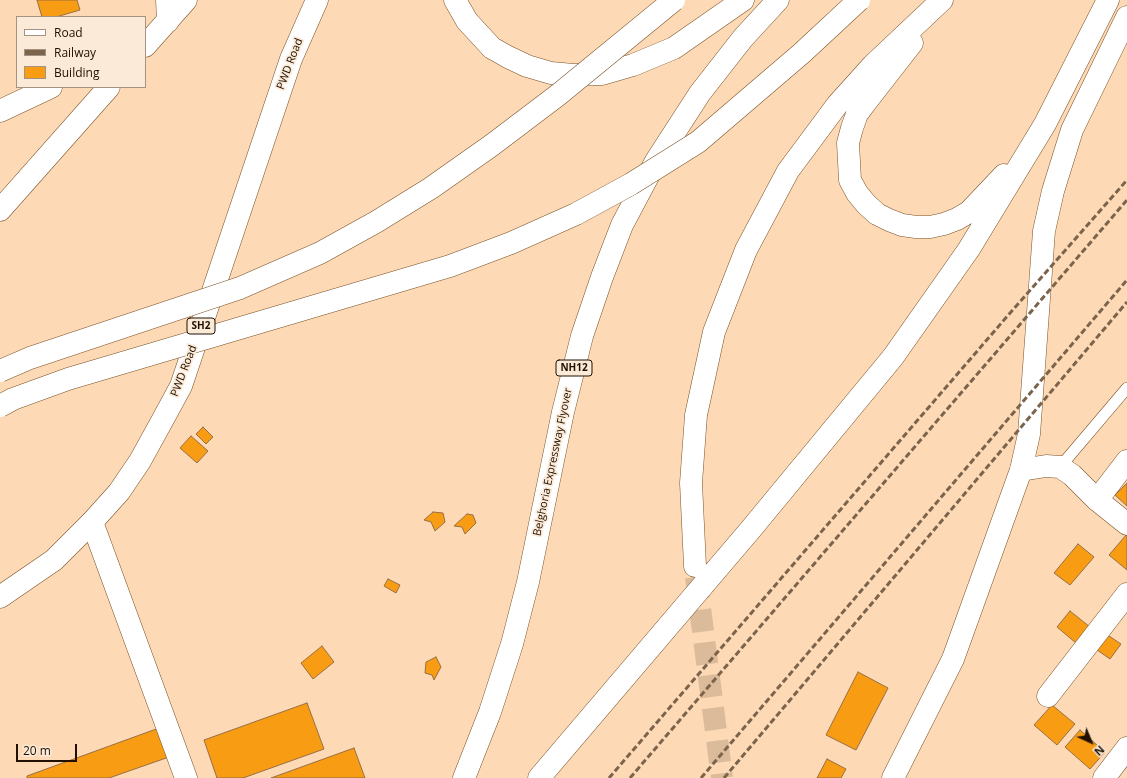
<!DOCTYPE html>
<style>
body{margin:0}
#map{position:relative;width:1127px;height:778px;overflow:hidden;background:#fdd9b5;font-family:"Open Sans",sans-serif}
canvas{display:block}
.legend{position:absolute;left:16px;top:16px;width:130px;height:72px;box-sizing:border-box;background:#fcead8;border:1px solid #a49382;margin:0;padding:5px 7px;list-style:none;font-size:12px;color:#1f1001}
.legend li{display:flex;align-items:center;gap:8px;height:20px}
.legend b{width:20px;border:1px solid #a49382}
.north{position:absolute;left:1071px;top:722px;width:40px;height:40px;-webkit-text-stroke:3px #fcead8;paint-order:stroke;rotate:136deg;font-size:11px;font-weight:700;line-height:16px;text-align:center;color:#1f1001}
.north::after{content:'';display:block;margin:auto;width:14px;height:18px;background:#1f1001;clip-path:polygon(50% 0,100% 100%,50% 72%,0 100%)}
.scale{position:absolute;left:16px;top:744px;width:61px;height:18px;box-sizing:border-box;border:2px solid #1f1001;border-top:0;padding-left:5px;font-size:12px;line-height:14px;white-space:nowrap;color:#1f1001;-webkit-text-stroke:3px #fcead8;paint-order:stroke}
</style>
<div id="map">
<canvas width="1127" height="778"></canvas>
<ul class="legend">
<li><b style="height:5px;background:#fff"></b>Road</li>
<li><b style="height:5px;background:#7b634c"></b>Railway</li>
<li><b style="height:11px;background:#f89c13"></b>Building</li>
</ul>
<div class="north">N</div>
<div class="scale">20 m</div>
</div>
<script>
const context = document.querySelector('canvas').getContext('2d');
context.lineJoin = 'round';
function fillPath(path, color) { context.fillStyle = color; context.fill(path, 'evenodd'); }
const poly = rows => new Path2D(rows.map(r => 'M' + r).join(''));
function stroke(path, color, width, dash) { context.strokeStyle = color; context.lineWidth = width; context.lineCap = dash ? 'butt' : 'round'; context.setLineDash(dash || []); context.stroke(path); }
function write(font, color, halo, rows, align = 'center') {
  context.font = font + ' "Open Sans",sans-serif'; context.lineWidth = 3.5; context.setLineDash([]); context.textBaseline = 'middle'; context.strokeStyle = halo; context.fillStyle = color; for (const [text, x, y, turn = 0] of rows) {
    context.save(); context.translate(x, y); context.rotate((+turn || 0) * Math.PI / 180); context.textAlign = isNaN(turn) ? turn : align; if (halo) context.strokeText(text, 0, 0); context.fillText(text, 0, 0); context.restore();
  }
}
const building = poly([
 [37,0,77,0,80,10,56,17,42,17,37,0],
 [203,427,213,437,206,444,196,434,203,427],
 [191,436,208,451,197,463,180,448,191,436],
 [1127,483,1127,506,1115,495,1127,483],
 [433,512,443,513,445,522,435,531,431,522,424,520,433,512],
 [467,514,473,515,476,523,465,534,462,527,454,526,467,514],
 [1127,534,1127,570,1109,555,1127,534],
 [1078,544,1094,557,1070,585,1054,573,1078,544],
 [388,579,400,585,396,593,384,586,388,579],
 [1070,611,1090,627,1076,643,1057,627,1070,611],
 [1103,632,1121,644,1110,659,1093,647,1103,632],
 [322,646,334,662,313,679,301,663,322,646],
 [436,657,441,667,434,680,432,675,425,673,426,662,436,657],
 [858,672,888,688,856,750,826,735,858,672],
 [307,703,324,749,243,778,217,778,204,740,307,703],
 [1052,705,1075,724,1057,745,1034,725,1052,705],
 [159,728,169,757,109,778,27,778,27,776,159,728],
 [1080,730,1105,752,1090,769,1065,747,1080,730],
 [354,748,365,778,271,778,354,748],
 [827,759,846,769,841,778,817,778,827,759]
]);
const motorwayTunnel = poly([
 [696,577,722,778]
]);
const service = poly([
 [1060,467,1127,388]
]);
const minor = poly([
 [167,0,168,21],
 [0,111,51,87],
 [1127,461,1097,500,1127,524],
 [1021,470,1046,466,1060,467,1072,475,1097,500],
 [92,522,186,778],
 [1048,696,1127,594],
 [1104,778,1127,748]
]);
const primary = poly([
 [145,46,186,0],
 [0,210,109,87],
 [0,597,54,560,92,522,119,492,140,461,162,421,181,386,291,59,317,0]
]);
const motorway = poly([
 [455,0,467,21,492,48,508,57,527,66,551,73,573,75,602,74,633,65,674,48,743,0],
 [912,43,866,102,857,114,852,128,848,143,850,180,857,193,866,204,877,214,889,220,902,225,916,227,930,227,944,224,957,219,969,212,1004,175],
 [695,566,691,483,696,415,714,332,746,250,788,171,837,105,873,65,942,0],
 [464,778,490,712,512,644,528,582,563,412,582,336,602,277,622,225,656,161,700,93,743,38,778,0],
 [539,778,751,529,893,357,969,249,1045,124,1108,0],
 [893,778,953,659,1021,470,1029,434,1044,231,1053,191,1072,130,1127,17]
]);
const rail = poly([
 [609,778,1004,320,1127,180],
 [630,778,1127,200],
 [701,778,1127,280],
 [724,778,1127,302]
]);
const motorwayBridge = poly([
 [0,371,30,358,240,288,320,253,376,222,431,188,492,145,558,95,674,0],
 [0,406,13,399,68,379,450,266,511,243,576,214,631,184,698,142,802,53,859,0]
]);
const shields = [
 [201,326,28],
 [574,368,36]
];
const shieldNames = [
 ["SH2",201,326],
 ["NH12",574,368]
];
const streetNames = [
 ["PWD Road",290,64,-69],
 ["PWD Road",184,371,-69],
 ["Belghoria Expressway Flyover",553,462,-78]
];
fillPath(building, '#f89c13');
stroke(building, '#976f44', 1);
stroke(motorwayTunnel, '#dcbb9a', 22, [22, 11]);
stroke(service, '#785227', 12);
stroke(minor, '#785227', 23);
stroke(primary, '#785227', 23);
stroke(motorway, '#785227', 23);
stroke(service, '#fff', 11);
stroke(minor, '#fff', 22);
stroke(primary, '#fff', 22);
stroke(motorway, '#fff', 22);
stroke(rail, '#7b634c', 3, [6, 3]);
stroke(motorwayBridge, '#785227', 23, []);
stroke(motorwayBridge, '#fff', 22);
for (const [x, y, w] of shields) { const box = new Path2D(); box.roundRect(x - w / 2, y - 8, w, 16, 3); context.fillStyle = '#fcead8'; context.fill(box); stroke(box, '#1f1001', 1); }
write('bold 10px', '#1f1001', null, shieldNames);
write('11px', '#1f1001', '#fcead8', streetNames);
</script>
